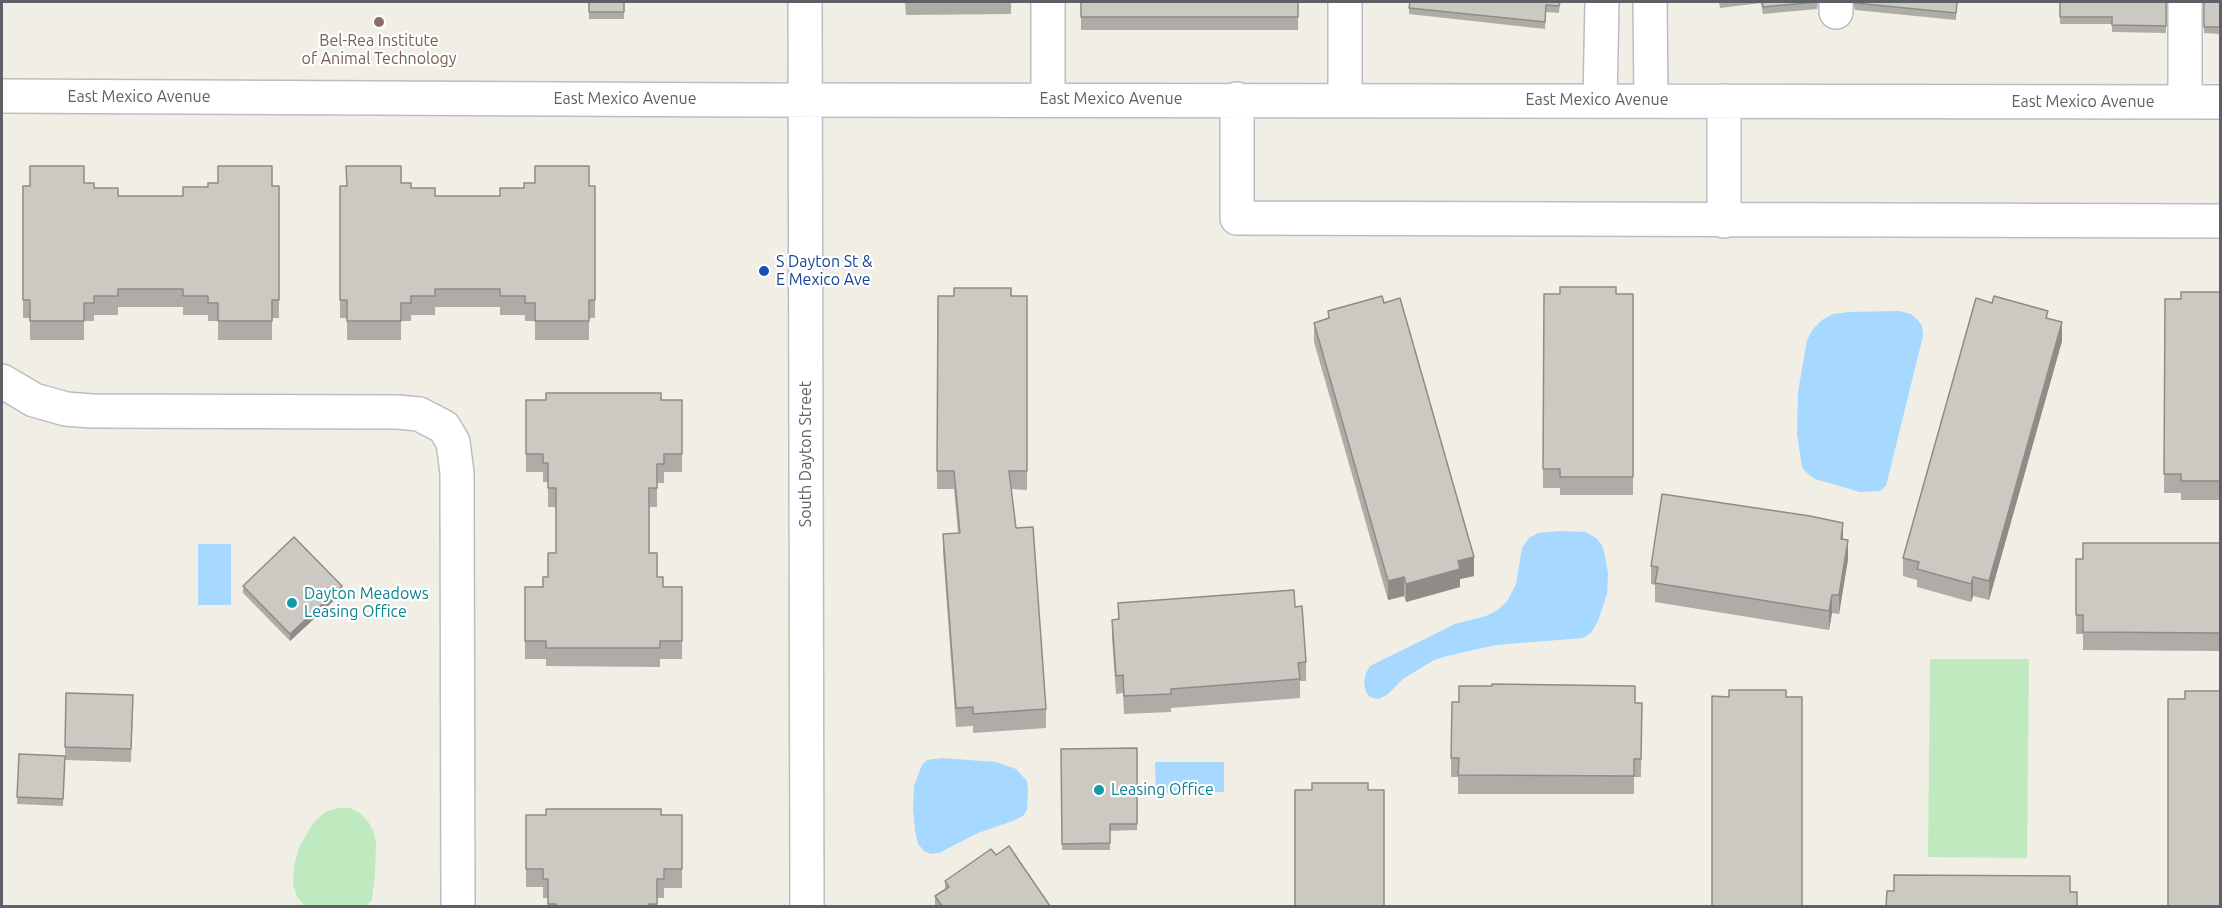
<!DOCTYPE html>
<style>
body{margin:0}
#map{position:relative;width:2222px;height:908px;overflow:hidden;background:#f1eee5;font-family:Ubuntu,sans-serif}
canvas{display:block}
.frame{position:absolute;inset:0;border:3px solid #5d6167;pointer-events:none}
</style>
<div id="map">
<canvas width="2222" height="908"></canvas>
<div class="frame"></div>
</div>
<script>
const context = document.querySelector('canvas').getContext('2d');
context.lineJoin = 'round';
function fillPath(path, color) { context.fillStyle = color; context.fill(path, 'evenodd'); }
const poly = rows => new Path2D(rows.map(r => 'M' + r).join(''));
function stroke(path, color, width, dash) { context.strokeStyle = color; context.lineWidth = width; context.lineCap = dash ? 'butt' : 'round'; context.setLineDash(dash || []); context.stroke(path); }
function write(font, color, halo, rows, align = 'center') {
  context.font = font + ' Ubuntu,sans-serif'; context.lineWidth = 4.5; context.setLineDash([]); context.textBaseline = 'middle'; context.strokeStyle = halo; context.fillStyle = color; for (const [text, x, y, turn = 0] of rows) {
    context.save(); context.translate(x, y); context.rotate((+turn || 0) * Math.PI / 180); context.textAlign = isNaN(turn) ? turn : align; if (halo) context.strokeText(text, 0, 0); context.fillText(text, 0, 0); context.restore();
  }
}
const green = poly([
 [1930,659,2029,659,2027,858,1928,857],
 [338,808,350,808,360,813,369,823,373,831,376,841,375,875,372,900,367,906,307,906,304,905,297,897,293,884,294,867,299,847,314,822,325,812]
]);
const water = poly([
 [1899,311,1911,314,1917,319,1922,326,1923,336,1886,486,1880,491,1860,492,1815,479,1807,473,1802,467,1797,434,1798,392,1807,340,1813,329,1822,320,1833,314,1849,312],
 [1561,531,1586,532,1596,538,1602,545,1605,556,1608,573,1607,594,1598,621,1591,633,1583,638,1496,645,1447,656,1434,660,1403,679,1387,695,1378,699,1370,697,1366,692,1364,683,1366,673,1370,666,1455,624,1486,616,1498,610,1508,600,1516,584,1522,548,1529,538,1538,533],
 [198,544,231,544,231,605,198,605],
 [942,758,996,762,1016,769,1027,781,1028,791,1027,810,1023,816,1013,821,978,833,939,853,931,854,924,851,918,844,915,831,913,809,914,786,922,765,927,760],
 [1155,762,1224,762,1224,792,1156,793]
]);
const minor = poly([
 [805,2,807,906],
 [1048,2,1048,100],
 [1345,2,1345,100],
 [1650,2,1651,101],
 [1836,12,1836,2],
 [2,96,748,100,2220,102],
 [1237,99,1237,218,2220,221],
 [1600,100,1602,2],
 [1724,101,1724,221],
 [2185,102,2185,2],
 [2,381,34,400,66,409,92,411,398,412,419,414,444,427,453,442,457,473,458,906]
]);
const wall = poly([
 [589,2,624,2,624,19,589,19],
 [905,2,1011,2,1011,14,906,15],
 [1081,2,1298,2,1298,30,1081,30],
 [1560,2,1559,13,1546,12,1545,29,1409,14,1409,8],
 [1719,2,1818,2,1817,9,1763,14,1761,3,1720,8],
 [1853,2,1957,2,1956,20,1855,10],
 [2060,2,2166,2,2166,33,2112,32,2112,24,2060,24],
 [2204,2,2220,2,2220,34,2204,33],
 [84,183,94,188,118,196,183,196,208,187,279,186,279,318,272,318,272,340,218,340,218,321,208,321,208,315,183,315,183,307,118,307,118,315,94,315,94,321,84,321,84,340,30,340,30,318,23,318,23,186],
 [401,183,411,188,435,196,500,196,524,188,595,186,595,318,589,318,589,340,535,340,535,321,525,321,525,315,500,315,500,307,435,307,435,315,411,315,411,321,401,321,401,340,347,340,347,318,340,318,340,186],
 [2220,292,2220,500,2181,500,2181,493,2164,493,2165,299,2181,299],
 [1544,294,1633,294,1633,495,1560,495,1560,488,1543,488],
 [938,296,1027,296,1027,490,1011,489,1016,528,1046,709,1046,728,973,733,973,726,956,727,943,552,943,534,958,533,954,489,937,489],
 [1328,311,1474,576,1460,579,1460,587,1406,602,1404,596,1388,600,1314,342,1314,323,1328,319],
 [2048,319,2062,341,1989,600,1973,596,1971,602,1917,587,1917,580,1903,576,1903,558],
 [526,400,682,400,682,472,664,472,664,483,657,483,657,507,649,507,649,553,657,577,663,587,682,587,682,659,660,659,660,667,546,666,546,659,525,659,525,587,543,587,548,577,556,553,556,507,548,507,548,482,543,482,543,472,526,472],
 [1843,540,1848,559,1839,614,1832,613,1829,630,1655,602,1655,585,1651,584,1651,566],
 [2220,543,2220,651,2083,650,2083,634,2076,634,2076,559,2083,559],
 [243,586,342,593,290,641,243,593],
 [1118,603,1295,607,1306,662,1306,681,1300,681,1300,698,1171,708,1171,712,1124,714,1123,693,1116,694,1112,638,1112,620,1118,619],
 [66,693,133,708,131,762,65,760,63,806,17,804,19,754,65,756],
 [1635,703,1642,703,1641,777,1634,777,1634,794,1458,794,1458,777,1451,777,1451,758],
 [1137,748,1137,830,1110,831,1110,850,1062,850,1061,749],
 [526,815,682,815,682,888,664,888,664,898,657,898,657,906,548,906,548,898,543,898,543,887,526,887],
 [996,855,1050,906,935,906,935,896,945,890,945,881]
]);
const shadedWall = poly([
 [2062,322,2062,341,1989,600,1989,581],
 [1843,523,1843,542,1841,539],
 [1848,540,1848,559,1839,614,1839,595],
 [1474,557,1474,576,1460,579,1460,587,1406,602,1406,584,1458,561],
 [1404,577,1404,596,1388,600,1388,581],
 [1973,577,1973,596,1971,602,1971,584],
 [342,586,342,593,290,641,290,634],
 [1832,595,1832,613,1829,630,1829,611]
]);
const building = poly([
 [589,2,624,2,624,12,589,12,589,2],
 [1081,2,1298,2,1298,17,1081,17,1081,2],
 [1410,2,1560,2,1559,6,1546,5,1545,22,1409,8,1410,2],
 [1762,2,1817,2,1763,7,1762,2],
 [1854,2,1957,2,1956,13,1855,3,1854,2],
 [2060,2,2166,2,2166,26,2112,25,2112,17,2060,17,2060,2],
 [2204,2,2220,2,2220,27,2204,27,2204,2],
 [30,166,84,166,84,183,94,183,94,188,118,188,118,196,183,196,183,187,208,187,208,183,218,183,218,166,272,166,272,186,279,186,279,300,272,300,272,321,218,321,218,303,208,303,208,296,183,296,183,289,118,289,118,296,94,296,94,303,84,303,84,321,30,321,30,300,23,300,23,186,30,186,30,166],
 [346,166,401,166,401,183,411,183,411,188,435,188,435,196,500,196,500,188,524,188,524,183,535,183,535,166,589,166,589,186,595,186,595,300,589,300,589,321,535,321,535,303,525,303,525,296,500,296,500,289,435,289,435,296,411,296,411,303,401,303,401,321,347,321,347,300,340,300,340,186,347,186,346,166],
 [1560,287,1616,287,1616,294,1633,294,1633,477,1560,477,1560,469,1543,469,1544,294,1560,294,1560,287],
 [954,288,1011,288,1011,296,1027,296,1027,471,1009,471,1016,528,1033,527,1046,709,973,714,973,707,956,708,943,534,960,533,954,471,937,471,938,296,954,296,954,288],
 [2181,292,2220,292,2220,481,2181,481,2181,474,2164,474,2165,299,2181,299,2181,292],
 [1382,296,1384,303,1400,298,1474,557,1458,561,1460,569,1406,584,1404,577,1388,581,1314,323,1329,318,1328,311,1382,296],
 [1994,296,2048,311,2046,318,2062,322,1989,581,1973,577,1971,584,1917,569,1919,562,1903,558,1976,298,1992,303,1994,296],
 [546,393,661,393,661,400,682,400,682,454,664,454,664,464,657,464,657,488,649,488,649,553,657,553,657,577,663,577,663,587,682,587,682,641,660,641,660,648,546,648,546,641,525,641,525,587,543,587,543,577,548,577,548,553,556,553,556,488,548,488,548,463,543,463,543,454,526,454,526,400,546,400,546,393],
 [1662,494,1810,516,1843,523,1841,539,1848,540,1839,595,1832,595,1829,611,1655,583,1658,567,1651,566,1662,494],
 [294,537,342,586,290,634,243,586,294,537],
 [2083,543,2220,543,2220,633,2083,632,2083,615,2076,615,2076,559,2083,559,2083,543],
 [1294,590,1295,607,1302,606,1306,662,1298,663,1300,679,1171,689,1171,694,1124,696,1123,675,1116,676,1112,620,1119,619,1118,603,1294,590],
 [1492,684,1635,686,1635,703,1642,703,1641,759,1634,759,1634,776,1458,775,1459,758,1451,758,1452,702,1459,702,1459,686,1492,686,1492,684],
 [1729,690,1786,690,1786,697,1802,697,1802,906,1712,906,1712,696,1729,697,1729,690],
 [2185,691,2220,691,2220,906,2168,906,2168,699,2185,699,2185,691],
 [66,693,133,695,131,749,65,747,66,693],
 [1137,748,1137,824,1110,824,1110,843,1062,844,1061,749,1137,748],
 [19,754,65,756,63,799,17,797,19,754],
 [1312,783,1368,783,1368,790,1384,790,1384,906,1295,906,1295,790,1312,790,1312,783],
 [546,809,661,809,661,815,682,815,682,869,664,869,664,879,657,879,657,904,649,904,649,906,556,906,556,904,548,904,548,879,543,879,543,869,526,869,526,815,546,815,546,809],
 [1009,846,1050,906,942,906,935,896,949,887,945,881,991,849,996,855,1009,846],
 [1894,875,2070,876,2070,892,2077,892,2077,906,1886,906,1887,891,1894,891,1894,875]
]);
const markers = [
 [379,22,6,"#8d6e63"],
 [764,271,6,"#1a4fb4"],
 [292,603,6,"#0f9aa8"],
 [1099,790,6,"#0f9aa8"]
];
const educationNames = [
 ["Bel-Rea Institute",379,41],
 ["of Animal Technology",379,59]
];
const streetNames = [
 ["East Mexico Avenue",139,97],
 ["East Mexico Avenue",625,99],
 ["East Mexico Avenue",1111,99],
 ["East Mexico Avenue",1597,100],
 ["East Mexico Avenue",2083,102],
 ["South Dayton Street",806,454,-90]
];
const transitNames = [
 ["S Dayton St &",776,262],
 ["E Mexico Ave",776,280]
];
const cultureNames = [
 ["Dayton Meadows",304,594],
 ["Leasing Office",304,612],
 ["Leasing Office",1111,790]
];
fillPath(green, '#bfeabf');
fillPath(water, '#a7d8ff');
stroke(minor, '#babdc2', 36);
stroke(minor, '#fff', 33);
fillPath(wall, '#afaca7');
fillPath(shadedWall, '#8f8c88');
fillPath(building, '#ccc8c2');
stroke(building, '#8f8c88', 1.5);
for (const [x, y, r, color] of markers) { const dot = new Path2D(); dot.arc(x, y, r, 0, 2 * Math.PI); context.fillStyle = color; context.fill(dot); stroke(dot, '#fff', 2); }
write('16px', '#785e54', '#fff', educationNames);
write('16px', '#5d6167', '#fff', streetNames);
write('16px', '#164399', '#fff', transitNames, 'left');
write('16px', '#0d838f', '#fff', cultureNames, 'left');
</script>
